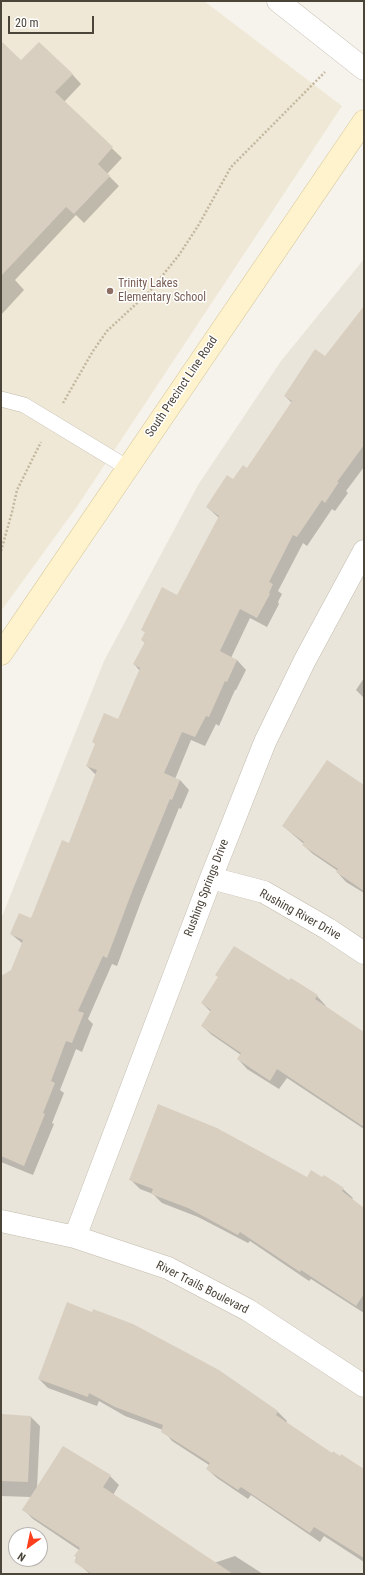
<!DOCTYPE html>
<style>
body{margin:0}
#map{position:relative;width:365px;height:1575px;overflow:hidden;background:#f6f3ec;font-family:"Roboto Condensed",sans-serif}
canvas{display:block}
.frame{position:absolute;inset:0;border:2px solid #4b4439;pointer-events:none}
.north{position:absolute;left:8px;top:1527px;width:40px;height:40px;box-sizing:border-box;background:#fff;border:1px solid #b7b4b0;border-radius:50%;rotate:213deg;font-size:11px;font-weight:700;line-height:16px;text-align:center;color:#4b4439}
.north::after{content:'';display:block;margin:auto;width:14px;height:18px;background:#fc3f1d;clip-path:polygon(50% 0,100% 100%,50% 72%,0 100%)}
.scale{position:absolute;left:8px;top:16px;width:86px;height:18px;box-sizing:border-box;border:2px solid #4b4439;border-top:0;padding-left:5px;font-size:12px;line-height:14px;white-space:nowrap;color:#4b4439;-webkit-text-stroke:3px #fff;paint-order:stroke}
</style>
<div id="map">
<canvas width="365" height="1575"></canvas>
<div class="frame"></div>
<div class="north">N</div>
<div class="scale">20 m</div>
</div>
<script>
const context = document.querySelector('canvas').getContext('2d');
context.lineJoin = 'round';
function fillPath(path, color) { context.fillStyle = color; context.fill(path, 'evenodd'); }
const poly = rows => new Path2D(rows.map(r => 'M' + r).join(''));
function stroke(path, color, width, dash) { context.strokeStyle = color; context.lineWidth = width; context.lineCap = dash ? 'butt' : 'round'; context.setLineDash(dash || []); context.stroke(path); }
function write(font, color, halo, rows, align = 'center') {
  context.font = font + ' "Roboto Condensed",sans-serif'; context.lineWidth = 3; context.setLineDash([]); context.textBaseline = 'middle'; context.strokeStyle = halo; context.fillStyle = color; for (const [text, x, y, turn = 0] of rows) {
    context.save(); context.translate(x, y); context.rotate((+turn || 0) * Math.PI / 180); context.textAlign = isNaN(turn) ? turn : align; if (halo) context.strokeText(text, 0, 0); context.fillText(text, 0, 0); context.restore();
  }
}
const residential = poly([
 [364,259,364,1574,1,1574,1,919,104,661,198,485,281,361],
 [16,1535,40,1535,40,1559,16,1559]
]);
const education = poly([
 [1,1,204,1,342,106,76,508,1,611]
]);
const shadow = poly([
 [1,43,21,62,72,74,81,84,64,102,122,158,107,174,119,186,84,223,76,215,15,280,24,290,1,315],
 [364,307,364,467,346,491,348,493,335,511,332,509,307,546,303,543,278,591,282,594,278,602,279,604,267,627,250,618,231,658,237,660,246,670,236,690,235,690,219,726,216,724,205,746,191,740,175,779,180,780,189,790,181,809,179,808,142,899,117,966,112,964,88,1019,93,1024,82,1052,76,1049,60,1090,64,1093,52,1123,54,1124,33,1175,1,1162,1,978,12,971,23,944,11,934,32,919,69,844,96,775,87,766,119,720,140,671,134,664,145,643,142,640,146,633,142,630,178,596,219,518,207,507,248,469,292,403,285,396,325,358],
 [364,678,364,698,356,690],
 [364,786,364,893,346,882,337,872,338,871,313,854,303,845,304,844,283,826],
 [290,982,317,996,326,1006,325,1007,364,1033,364,1129,287,1078,279,1089,247,1069,238,1059,241,1055,212,1035,202,1026,211,1012,202,1003],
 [308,1178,343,1189,353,1198,351,1200,364,1209,364,1313,311,1279,309,1281,250,1241,248,1243,198,1217,162,1203,153,1194,140,1189,130,1179],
 [218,1371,278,1412,287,1421,286,1423,333,1454,364,1469,364,1562,324,1536,320,1542,251,1495,248,1499,217,1478,207,1469,209,1465,172,1441,163,1430,125,1416,99,1401,97,1406,48,1388,39,1379],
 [1,1415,31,1417,40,1426,37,1488,110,1476,119,1485,113,1495,214,1563,235,1556,263,1574,90,1574,75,1561,79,1550,33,1519,23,1509,31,1497,1,1496]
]);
const building = poly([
 [1,41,21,60,39,42,73,74,55,92,113,147,98,164,110,176,74,214,66,207,1,276],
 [364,306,364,445,337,482,339,482,325,503,322,500,297,537,293,535,269,582,273,584,269,593,270,594,257,618,240,609,220,651,237,660,227,682,225,681,209,717,206,716,195,737,182,732,164,773,180,780,172,800,170,799,133,889,107,958,103,956,78,1011,84,1013,72,1043,66,1041,51,1081,55,1083,43,1113,45,1114,24,1166,1,1156,1,976,11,970,23,940,10,934,19,913,31,918,62,840,69,843,97,770,86,766,95,744,92,742,104,713,118,719,140,668,133,664,145,642,141,640,145,632,141,630,162,587,177,595,219,516,206,507,227,475,233,479,243,465,247,468,292,401,284,396,315,349,325,356],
 [327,760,364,785,364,891,336,872,338,869,302,845,304,842,282,826],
 [234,946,289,980,291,978,318,995,315,999,364,1032,364,1127,277,1069,270,1081,237,1059,241,1053,201,1026,211,1010,201,1003,218,977,215,975],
 [158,1104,217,1128,307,1177,311,1170,322,1177,324,1175,344,1188,342,1191,364,1208,364,1294,356,1306,301,1270,300,1272,240,1232,238,1235,188,1208,151,1194,153,1189,129,1180],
 [67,1302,92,1312,93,1309,133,1324,219,1370,278,1411,276,1415,332,1453,333,1451,340,1456,341,1454,364,1469,364,1558,314,1527,310,1533,241,1487,238,1490,206,1469,210,1463,161,1432,163,1425,115,1407,89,1393,88,1397,38,1379],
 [1,1414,31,1416,28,1482,1,1481],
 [63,1446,111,1475,103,1487,233,1574,92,1574,74,1562,77,1558,74,1556,80,1548,22,1510]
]);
const path = poly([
 [63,403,93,351,107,331,150,291,179,255,198,226,231,167,325,72],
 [1,551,12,512,17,490,41,442]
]);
const service = poly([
 [1,399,24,405,128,468]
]);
const minor = poly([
 [278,1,364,69],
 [211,878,264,892,328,929,364,953],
 [1,1221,75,1237,168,1268,248,1310,364,1386],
 [75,1237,211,878,265,742,305,660,364,551]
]);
const secondary = poly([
 [1,654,364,121]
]);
const markers = [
 [110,291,4,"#8d6e63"]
];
const educationNames = [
 ["Trinity Lakes",118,284],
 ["Elementary School",118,298]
];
const streetNames = [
 ["South Precinct Line Road",182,387,-56],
 ["Rushing Springs Drive",207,888,-69],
 ["Rushing River Drive",300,915,29],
 ["River Trails Boulevard",202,1288,27]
];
fillPath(residential, '#eae5da');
fillPath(education, '#efe8d6');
fillPath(shadow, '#0003');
fillPath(building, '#d8cfc1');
stroke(service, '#c2bbae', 16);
stroke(minor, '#c2bbae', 23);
stroke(secondary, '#d6c79b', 23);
stroke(path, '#c4b79f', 2.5, [2, 2]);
stroke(service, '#fff', 15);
stroke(minor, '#fff', 22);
stroke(secondary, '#fff3cd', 22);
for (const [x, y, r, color] of markers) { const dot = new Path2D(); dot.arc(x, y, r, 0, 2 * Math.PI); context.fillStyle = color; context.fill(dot); stroke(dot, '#fff', 1.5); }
write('12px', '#785e54', '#fff', educationNames, 'left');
write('12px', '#4b4439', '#fff', streetNames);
</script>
